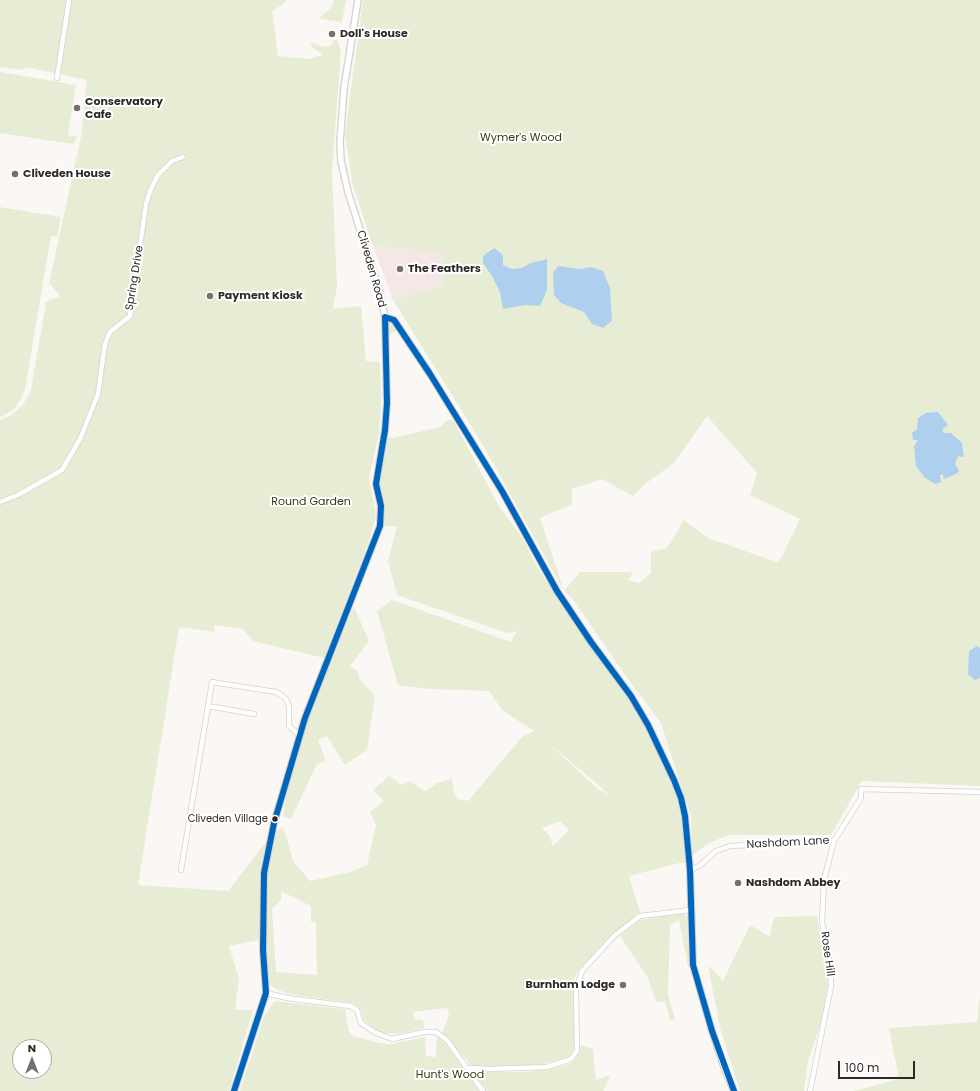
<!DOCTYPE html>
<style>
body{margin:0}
#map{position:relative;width:980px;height:1091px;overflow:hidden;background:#fbf7f5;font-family:Poppins,sans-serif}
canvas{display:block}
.north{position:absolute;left:12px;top:1039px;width:40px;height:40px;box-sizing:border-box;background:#fff;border:1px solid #aba9a9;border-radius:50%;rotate:0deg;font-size:11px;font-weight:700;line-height:16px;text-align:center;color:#2e2927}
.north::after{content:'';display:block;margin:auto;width:14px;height:18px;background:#76716f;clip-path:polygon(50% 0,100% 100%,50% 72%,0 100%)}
.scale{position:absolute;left:838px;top:1061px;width:77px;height:18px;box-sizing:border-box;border:2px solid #2e2927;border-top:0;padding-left:5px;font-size:12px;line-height:14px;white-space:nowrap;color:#2e2927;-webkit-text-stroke:3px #fff;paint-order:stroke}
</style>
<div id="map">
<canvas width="980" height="1091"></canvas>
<div class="north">N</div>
<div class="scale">100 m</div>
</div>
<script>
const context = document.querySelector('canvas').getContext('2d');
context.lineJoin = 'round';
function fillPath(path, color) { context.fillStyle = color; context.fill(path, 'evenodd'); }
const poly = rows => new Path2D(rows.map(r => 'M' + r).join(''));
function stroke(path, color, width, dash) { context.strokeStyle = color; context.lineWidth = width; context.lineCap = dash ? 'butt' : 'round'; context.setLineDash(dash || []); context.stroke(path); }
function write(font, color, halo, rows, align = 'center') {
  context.font = font + ' Poppins,sans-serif'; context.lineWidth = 4; context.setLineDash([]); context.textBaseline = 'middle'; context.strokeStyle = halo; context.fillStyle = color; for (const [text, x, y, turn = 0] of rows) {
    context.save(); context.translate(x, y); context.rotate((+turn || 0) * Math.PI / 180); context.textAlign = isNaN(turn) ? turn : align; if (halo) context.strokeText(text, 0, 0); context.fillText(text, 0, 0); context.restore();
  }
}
const commercial = poly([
 [373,246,442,253,444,284,393,300]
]);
const green = poly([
 [0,0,286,0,285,3,272,11,278,56,308,59,323,55,312,47,310,41,316,45,325,47,332,45,333,40,337,40,341,50,332,171,337,286,333,309,361,306,366,361,380,362,381,401,379,434,369,478,376,515,369,541,324,658,253,641,243,629,215,625,214,632,179,627,138,885,228,891,266,842,260,874,260,940,229,946,239,979,235,1010,253,1010,229,1091,0,1091,0,420,10,416,23,405,31,390,46,302,60,296,49,283,81,137,87,80,25,67,23,70,0,67],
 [20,1047,44,1047,44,1071,20,1071],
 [334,0,346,0,342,22,321,19,320,17,331,8],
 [363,0,980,0,980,786,862,781,831,835,728,835,707,844,692,856,691,817,661,723,625,675,573,599,564,591,483,445,393,300,444,284,442,253,373,246,353,186,345,134],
 [707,416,757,473,750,495,800,519,781,558,777,562,708,538,684,520,667,548,651,552,651,573,639,583,628,580,633,572,580,572,564,591,540,518,572,504,572,489,602,479,633,496,645,484,674,463],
 [0,72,76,85,68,135,78,137,73,144,0,133],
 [0,207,61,217,57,237,51,236,25,389,21,399,13,410,0,417],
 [392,322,397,331,389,334,389,323],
 [448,420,453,420,499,506,523,539,536,565,594,653,634,705,650,732,674,789,682,817,685,863,679,863,629,876,641,915,638,913,581,967,574,978,575,1047,570,1057,536,1066,472,1066,442,1033,449,1015,447,1008,413,1012,414,1019,423,1020,424,1028,398,1034,379,1032,364,1020,361,1010,353,1003,288,994,272,987,267,980,266,875,277,831,281,828,284,829,293,861,310,881,350,872,367,865,376,825,370,812,384,801,373,790,389,776,402,785,410,781,425,791,437,783,452,779,454,792,458,799,468,801,522,737,534,731,502,710,489,691,430,689,398,685,377,611,392,600,511,642,517,631,507,633,397,595,388,561,397,526,381,526,380,478,388,437,393,438,440,427],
 [545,740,602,788,611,799,602,790,600,791],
 [560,821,569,830,553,846,549,835,542,828],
 [281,891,311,906,311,922,316,922,317,975,276,972,272,909,281,900],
 [354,607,369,641,350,666,358,671,359,678,375,696,367,750,345,765,327,736,318,740,326,761,317,764,291,819,283,816,297,728,303,713],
 [679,913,684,914,687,918,689,954,691,966,688,967,679,920,670,925,668,995,675,1019,670,1021,665,1001,656,1002,648,978,620,936,640,920],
 [817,916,828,987,821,1022,808,1061,804,1091,740,1091,720,1028,708,965,723,981,750,925,770,937,774,917],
 [980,995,980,1091,854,1091,899,1079,889,1028,977,1022],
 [275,1001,345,1009,349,1032,353,1036,380,1043,391,1044,425,1037,426,1056,436,1057,437,1035,453,1052,479,1091,240,1091,264,1016],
 [581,1045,593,1049,596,1080,611,1075,603,1091,487,1091,473,1072,529,1072,569,1064,575,1060]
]);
const water = poly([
 [494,248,503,255,503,265,512,269,522,268,531,263,547,259,547,290,540,306,525,305,503,309,500,292,492,276,483,263,483,256],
 [558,266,579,269,591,267,603,271,610,288,612,321,603,328,592,324,584,312,561,303,554,295,553,273],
 [938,412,948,425,942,430,944,433,951,433,962,443,964,457,958,456,955,464,959,471,956,474,944,479,943,475,940,475,941,482,935,484,925,478,916,466,914,446,918,440,913,440,912,433,917,429,918,418,926,413],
 [977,646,980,648,980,678,975,680,968,674,969,651]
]);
const minor = poly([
 [57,78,69,0],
 [0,502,18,495,62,470,80,439,98,394,105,344,110,332,130,316,146,204,150,191,158,175,172,161,183,157],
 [208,706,254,714],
 [181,870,212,682,276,692,281,695,286,699,289,706,289,726,300,736],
 [690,870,699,866,716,851,730,846,834,841,861,798,861,789,980,792],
 [266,993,287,998,350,1006,357,1010,361,1023,374,1032,392,1039,424,1032,436,1032,447,1040,483,1091],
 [467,1068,489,1069,547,1067,571,1059,577,1051,576,989,582,971,615,935,640,916,691,910],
 [810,1091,831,986,830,964,822,922,824,880,834,841]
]);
const tertiary = poly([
 [385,317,394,320,430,374,502,491,557,591,591,642,631,696,648,725,674,780,681,798,685,816,690,870,693,965,712,1031,726,1073,734,1091],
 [234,1091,266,993,263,950,264,873,274,823,305,718,380,526,381,506,376,484,385,430,387,403,385,317,378,286,348,192,341,161,340,142,344,88,358,0]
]);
const bus1 = poly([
 [385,317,394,320,430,374,502,491,557,591,591,642,631,696,648,725,674,780,681,798,685,816,690,870,693,965,712,1031,734,1091],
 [234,1091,266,993,263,950,264,873,274,823,305,718,380,526,381,506,376,484,385,430,387,403,385,317]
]);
const markers = [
 [332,34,4,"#76716f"],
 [77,108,4,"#76716f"],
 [15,174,4,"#76716f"],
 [400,269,4,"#76716f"],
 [210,296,4,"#76716f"],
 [275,819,3.5,"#2e2927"],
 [738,883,4,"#76716f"],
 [623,985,4,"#76716f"]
];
const busNames = [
 ["Cliveden Village",268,819]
];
const poiNames = [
 ["Doll's House",340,34],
 ["Conservatory",85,102],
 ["Cafe",85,115],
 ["Cliveden House",23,174],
 ["The Feathers",408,269],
 ["Payment Kiosk",218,296],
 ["Nashdom Abbey",746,883],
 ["Burnham Lodge",615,985,"right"]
];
const parkNames = [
 ["Wymer's Wood",521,138],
 ["Round Garden",311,502],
 ["Hunt's Wood",450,1075]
];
const streetNames = [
 ["Cliveden Road",371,269,74],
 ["Spring Drive",135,278,-81],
 ["Nashdom Lane",788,843,-3],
 ["Rose Hill",827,954,82]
];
fillPath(commercial, '#f5e7e5');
fillPath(green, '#e7edd4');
fillPath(water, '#aecfee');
stroke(minor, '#d5d1cf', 6);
stroke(tertiary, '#d5d1cf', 8);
stroke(minor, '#fefefe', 4.5);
stroke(tertiary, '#fefefe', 5.5);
stroke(bus1, '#0065bd', 6);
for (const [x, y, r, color] of markers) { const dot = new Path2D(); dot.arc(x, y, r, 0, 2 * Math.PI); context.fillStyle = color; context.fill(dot); stroke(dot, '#fff', 1.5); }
write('10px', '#2e2927', '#fff', busNames, 'right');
write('bold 11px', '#2e2927', '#fff', poiNames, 'left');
write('11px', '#313c10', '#fff', parkNames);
write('11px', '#2e2927', '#fff', streetNames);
</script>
